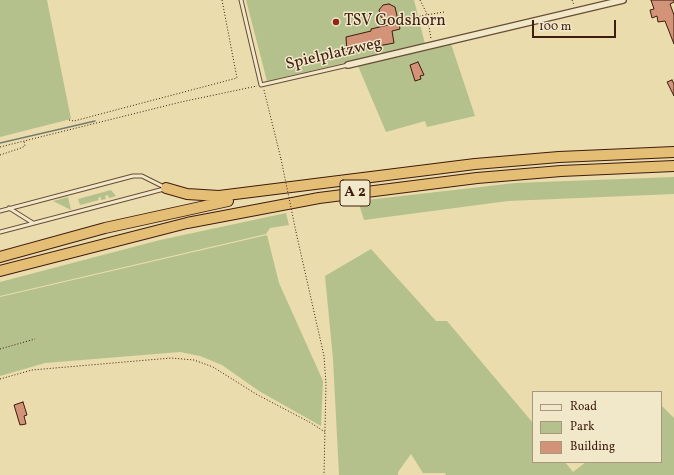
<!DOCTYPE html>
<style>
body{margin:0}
#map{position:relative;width:674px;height:475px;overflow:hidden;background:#eadcac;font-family:Vollkorn,serif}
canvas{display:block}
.legend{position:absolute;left:532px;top:391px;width:130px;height:72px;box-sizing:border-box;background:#f1e8c9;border:1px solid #a9967f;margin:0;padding:5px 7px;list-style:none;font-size:12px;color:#3e1c0f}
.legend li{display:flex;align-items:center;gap:8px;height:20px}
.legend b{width:20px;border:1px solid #a9967f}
.scale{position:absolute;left:532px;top:20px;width:84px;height:18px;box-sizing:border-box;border:2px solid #3e1c0f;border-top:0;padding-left:5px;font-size:12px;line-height:14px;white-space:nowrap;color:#3e1c0f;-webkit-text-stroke:3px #f1e8c9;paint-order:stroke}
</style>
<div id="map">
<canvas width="674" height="475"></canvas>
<ul class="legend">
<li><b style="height:5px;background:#f1e8c9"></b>Road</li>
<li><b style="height:11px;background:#b4c18c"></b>Park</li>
<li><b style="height:11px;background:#d29378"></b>Building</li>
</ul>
<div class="scale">100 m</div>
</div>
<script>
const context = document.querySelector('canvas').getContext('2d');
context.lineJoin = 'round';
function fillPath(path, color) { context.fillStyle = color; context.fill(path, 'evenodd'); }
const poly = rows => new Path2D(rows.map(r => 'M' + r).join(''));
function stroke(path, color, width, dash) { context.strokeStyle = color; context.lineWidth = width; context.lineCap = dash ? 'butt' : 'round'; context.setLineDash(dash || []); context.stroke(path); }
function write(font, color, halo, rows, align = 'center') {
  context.font = font + ' Vollkorn,serif'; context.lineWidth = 3; context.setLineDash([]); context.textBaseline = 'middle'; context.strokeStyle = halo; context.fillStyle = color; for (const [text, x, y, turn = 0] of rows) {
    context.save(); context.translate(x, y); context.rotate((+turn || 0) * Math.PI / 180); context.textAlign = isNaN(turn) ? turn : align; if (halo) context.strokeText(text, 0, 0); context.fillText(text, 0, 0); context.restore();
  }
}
const green = poly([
 [0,0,47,0,71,119,0,137],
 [246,0,414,0,425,44,267,81],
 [451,44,475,116,427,127,425,121,386,132,358,66],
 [674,177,674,194,508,201,364,220,358,201,515,183],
 [111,190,116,196,109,198,108,195,105,196,106,199,101,200,101,197,98,198,99,200,80,205,78,199],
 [68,197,71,210,53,201],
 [286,213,289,225,270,228,266,234,0,296,0,282,160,240],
 [267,235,279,283,323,381,321,426,259,391,222,365,200,356,180,352,45,363,0,376,0,297],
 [371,249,436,321,447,321,533,423,533,462,565,462,573,472,586,462,661,462,661,405,674,418,674,475,446,475,445,473,423,473,411,454,398,472,398,475,339,475,333,359,325,276]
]);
const stream = poly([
 [0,143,95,121]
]);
const building = poly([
 [651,0,674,0,674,2,670,4,674,15,674,44,665,21,658,22,657,16,652,18,650,10,654,9,651,0],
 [389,4,395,7,400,29,392,31,394,43,347,52,346,37,371,31,371,29,392,24,381,17,379,10,383,5,389,4],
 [418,62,424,75,420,76,421,79,415,81,410,65,418,62],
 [672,80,674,84,674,96,667,82,672,80],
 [23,402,27,415,24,416,26,424,20,425,14,405,23,402]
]);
const path = poly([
 [420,0,427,14,431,39],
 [572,0,574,5],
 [404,25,409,24,420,16,444,12],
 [264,90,281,159],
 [69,120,74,121,237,78,222,0],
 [0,147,181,102,257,86],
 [0,155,21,148,25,146,24,141],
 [296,232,324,356,326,384,324,475],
 [0,349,35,339],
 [0,379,32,370,171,358,194,360,213,367,256,394,311,423,325,432]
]);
const lane = poly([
 [241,0,261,85,348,65],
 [9,208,33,223],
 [0,211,133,176,142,176,164,187],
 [0,232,164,189]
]);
const street = poly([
 [348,65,623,0]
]);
const highway = poly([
 [166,188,187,194,219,196,475,164,559,157,674,152],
 [0,257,105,228,228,201],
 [0,271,187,223,319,198,477,178,561,171,674,166]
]);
const pathBridge = poly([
 [281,159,296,232]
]);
const markers = [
 [336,22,4,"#8f2418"]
];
const shields = [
 [355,193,30]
];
const shieldNames = [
 ["A 2",355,193]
];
const poiNames = [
 ["TSV Godshorn",344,22]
];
const streetNames = [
 ["Spielplatzweg",334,55,-13]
];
fillPath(green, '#b4c18c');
stroke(stream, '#747b6e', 1.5);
fillPath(building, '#d29378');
stroke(building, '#3e1c0f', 1);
stroke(lane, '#694c36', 5);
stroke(street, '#694c36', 8);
stroke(highway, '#3e1c0f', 12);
stroke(path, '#3e1c0f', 1, [1, 2]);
stroke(lane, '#f1e8c9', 3);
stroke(street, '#f1e8c9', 5.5);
stroke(highway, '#e5be76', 10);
stroke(pathBridge, '#3e1c0f', 1, [1, 2]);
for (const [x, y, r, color] of markers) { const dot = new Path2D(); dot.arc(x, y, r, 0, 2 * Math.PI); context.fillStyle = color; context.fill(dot); stroke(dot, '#f1e8c9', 1.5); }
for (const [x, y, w] of shields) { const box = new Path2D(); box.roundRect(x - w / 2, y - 13, w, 26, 3); context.fillStyle = '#f1e8c9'; context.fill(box); stroke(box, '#3e1c0f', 1); }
write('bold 15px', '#3e1c0f', null, shieldNames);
write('16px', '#3e1c0f', '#f1e8c9', poiNames, 'left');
write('16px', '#3e1c0f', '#f1e8c9', streetNames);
</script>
